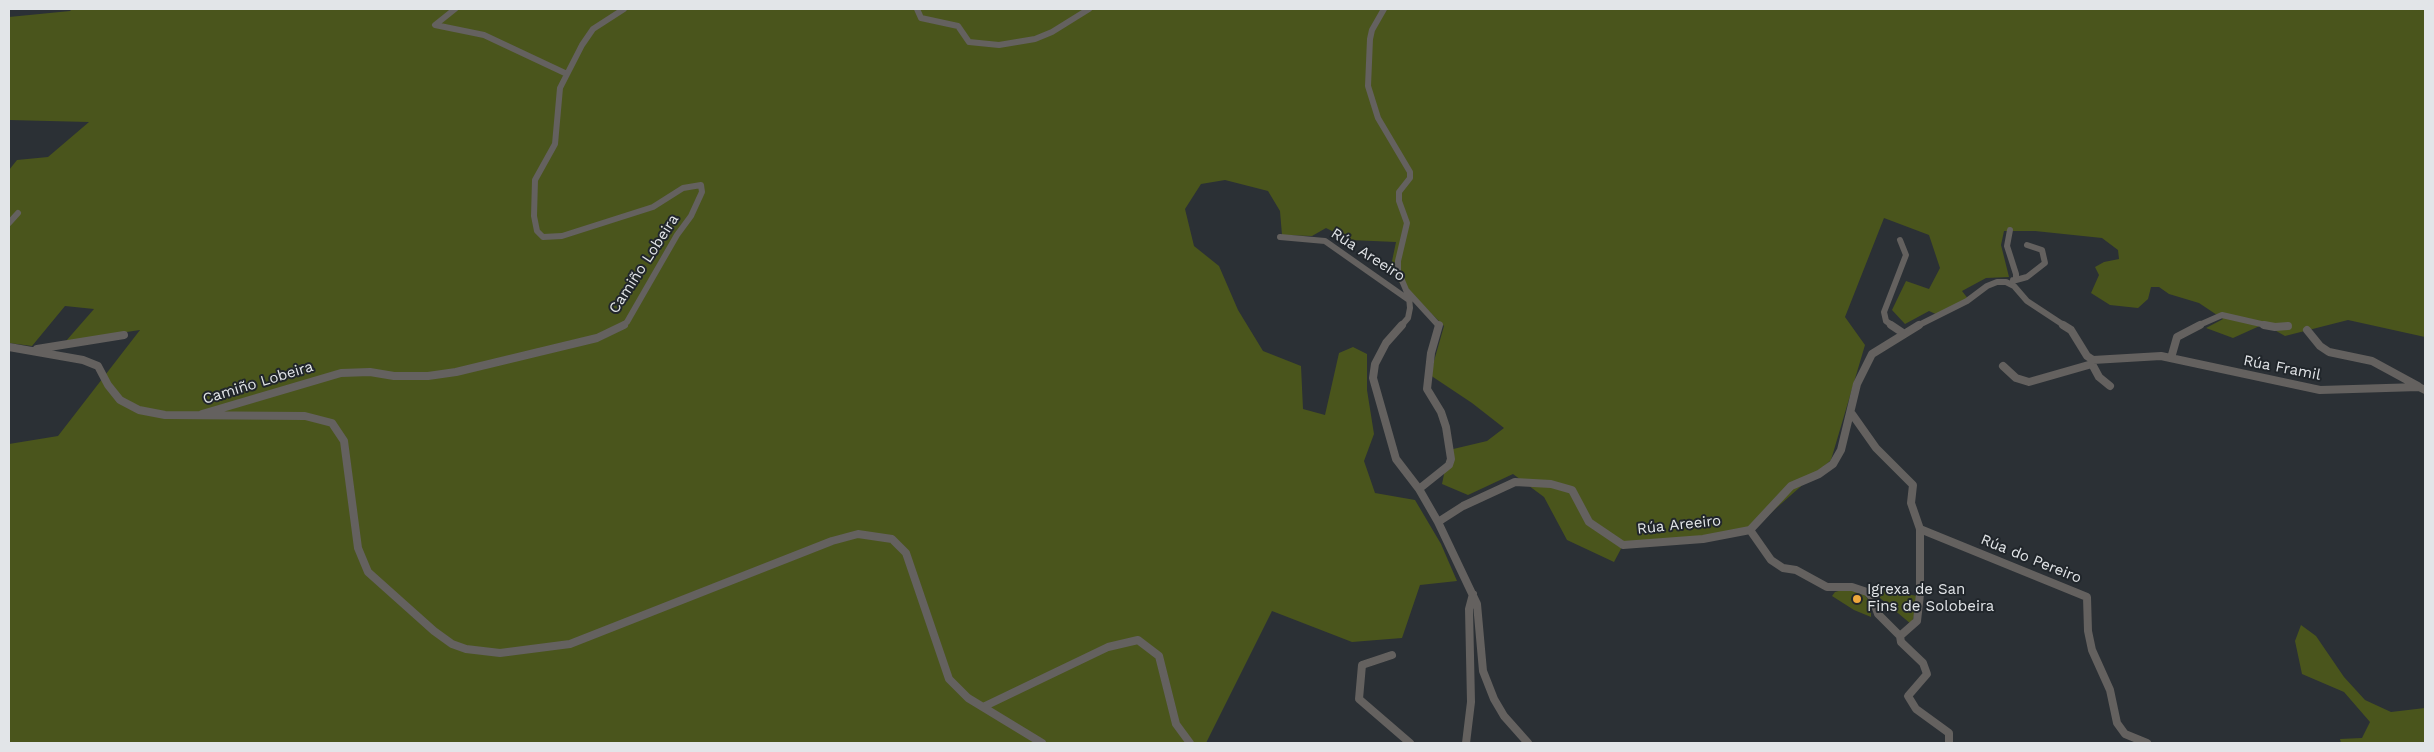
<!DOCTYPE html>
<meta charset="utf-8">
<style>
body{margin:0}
#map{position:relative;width:2434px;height:752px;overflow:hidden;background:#2b3035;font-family:"Work Sans",sans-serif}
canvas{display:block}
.frame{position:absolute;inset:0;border:10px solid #e2e5e8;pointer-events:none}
</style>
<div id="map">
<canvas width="2434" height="752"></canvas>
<div class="frame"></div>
</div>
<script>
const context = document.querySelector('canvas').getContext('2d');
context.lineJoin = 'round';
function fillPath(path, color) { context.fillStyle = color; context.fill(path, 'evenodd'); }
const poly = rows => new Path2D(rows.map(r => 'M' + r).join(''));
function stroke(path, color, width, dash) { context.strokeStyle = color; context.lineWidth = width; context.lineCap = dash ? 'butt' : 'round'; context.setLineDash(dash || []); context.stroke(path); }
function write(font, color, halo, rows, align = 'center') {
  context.font = font + ' "Work Sans",sans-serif'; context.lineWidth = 4; context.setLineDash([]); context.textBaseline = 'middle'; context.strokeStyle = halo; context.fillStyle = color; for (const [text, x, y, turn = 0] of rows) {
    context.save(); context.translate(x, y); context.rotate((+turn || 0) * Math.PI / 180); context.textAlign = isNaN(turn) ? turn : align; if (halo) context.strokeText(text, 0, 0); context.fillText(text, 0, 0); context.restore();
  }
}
const green = poly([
 [72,9,2425,9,2425,337,2348,320,2285,336,2264,324,2233,338,2206,328,2223,319,2199,303,2169,294,2159,287,2151,287,2148,299,2138,308,2110,305,2091,293,2099,275,2095,267,2104,262,2119,259,2118,250,2102,238,2035,231,2004,231,2001,245,2009,277,1986,278,1962,291,1969,300,1940,316,1929,311,1905,324,1892,310,1906,281,1929,289,1940,268,1929,235,1884,218,1845,317,1865,345,1831,460,1750,531,1623,545,1614,562,1567,540,1544,497,1513,474,1468,495,1442,484,1449,450,1487,441,1504,428,1472,403,1430,375,1444,326,1398,281,1391,266,1396,242,1350,240,1326,228,1312,236,1282,235,1280,211,1268,191,1225,180,1201,184,1185,209,1194,246,1219,266,1238,310,1263,351,1301,366,1303,409,1325,415,1339,353,1353,347,1367,354,1367,390,1374,434,1364,461,1375,493,1415,500,1441,544,1457,581,1420,585,1402,638,1352,642,1272,611,1206,743,9,743,9,444,58,436,140,330,66,341,94,309,65,306,32,346,9,343,9,170,17,160,48,157,89,122,9,120,9,17,70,11],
 [1875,588,1917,596,1915,613,1911,624,1880,598],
 [1846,589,1863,593,1871,603,1871,617,1854,610,1832,596,1835,592],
 [2301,625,2316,636,2344,677,2365,700,2391,712,2425,708,2425,743,2341,743,2340,739,2362,738,2370,722,2344,692,2302,674,2295,641]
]);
const minorFar1 = poly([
 [455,9,435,25,484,35,567,74],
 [917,9,921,18,958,26,969,42,999,45,1035,39,1052,32,1089,9],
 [1384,9,1372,30,1370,39,1368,86,1378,118,1410,172,1410,178,1399,192,1399,201,1407,223,1398,261,1398,271,1409,297,1410,308,1408,318,1401,326],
 [9,223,18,213],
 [2010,230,2007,246,2016,274,2016,280,2013,280],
 [1280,237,1325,241,1409,300],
 [2016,280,2027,277,2045,263,2042,250,2027,245],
 [1406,290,1439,326],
 [622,326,627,322,677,235,691,216,702,192,701,185,683,188,653,207,562,236,543,237,537,231,534,216,535,180,555,144,560,88,582,45,593,29,624,9],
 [1893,326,1886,321,1884,312,1906,255,1900,240],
 [1917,326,1967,301,1987,286,1997,282,2006,282,2014,286,2027,301,2065,326],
 [2197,326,2222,315,2270,326]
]);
const minor = poly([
 [1402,325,1386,343,1375,364,1373,378,1396,459,1419,489,1438,522,1477,604,1483,671,1494,699,1504,716,1528,743],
 [1891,325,1903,333],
 [2063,325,2071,330,2087,356,2093,360,2161,356,2320,390,2419,387,2425,390],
 [2264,325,2275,327,2288,326],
 [2307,330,2320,346,2329,352,2372,361,2418,386],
 [9,347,83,360,98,366,108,385,120,400,139,410,165,415,305,416,332,423,344,441,358,548,368,572,434,631,452,644,466,649,500,653,570,644,832,541,858,534,892,539,906,553,949,679,968,698,1042,743],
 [37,349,124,335],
 [2171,358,2177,337,2200,325],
 [2093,360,2092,364,2099,377,2110,386],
 [2003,366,2016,378,2029,382,2092,364],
 [202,414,341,373,370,372,394,376,428,376,456,372,597,338,624,325],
 [1852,414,1876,448,1913,485,1911,503,1920,529,1920,594,1917,621,1900,636,1901,642,1923,663,1927,674,1908,696,1916,709,1949,733,1949,743],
 [1419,489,1449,465,1451,459,1446,427,1441,412,1427,389,1431,353,1439,325],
 [1438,522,1463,506,1515,482,1551,484,1572,490,1589,522,1623,545,1703,539,1750,530],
 [1920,529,2087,597,2088,631,2092,650,2110,690,2117,723,2125,734,2147,743],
 [1900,636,1878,614,1872,597,1867,592,1852,587,1827,587,1796,570,1783,568,1771,560,1750,530,1791,486,1819,474,1833,464,1841,450,1857,384,1872,354,1919,325],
 [1392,655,1362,665,1359,699,1410,743],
 [983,707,1108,647,1138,640,1159,656,1176,724,1190,743],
 [1466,743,1471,702,1469,609,1473,594]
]);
const markers = [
 [1857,599,5,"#eda83c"]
];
const streetNames = [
 ["Rúa Areeiro",1368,255,33],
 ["Camiño Lobeira",644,264,-57],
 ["Rúa Framil",2282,368,11],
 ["Camiño Lobeira",258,383,-17],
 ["Rúa Areeiro",1679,525,-6],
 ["Rúa do Pereiro",2031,559,22]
];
const poiNames = [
 ["Igrexa de San",1867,590],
 ["Fins de Solobeira",1867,607]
];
fillPath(green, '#4a551c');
stroke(minorFar1, '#64615f', 6);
stroke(minor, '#64615f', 8);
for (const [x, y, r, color] of markers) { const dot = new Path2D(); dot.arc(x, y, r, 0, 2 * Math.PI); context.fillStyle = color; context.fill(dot); stroke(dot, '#21262b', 2); }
write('15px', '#e2e5e8', '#21262b', streetNames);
write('15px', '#e2e5e8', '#21262b', poiNames, 'left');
</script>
